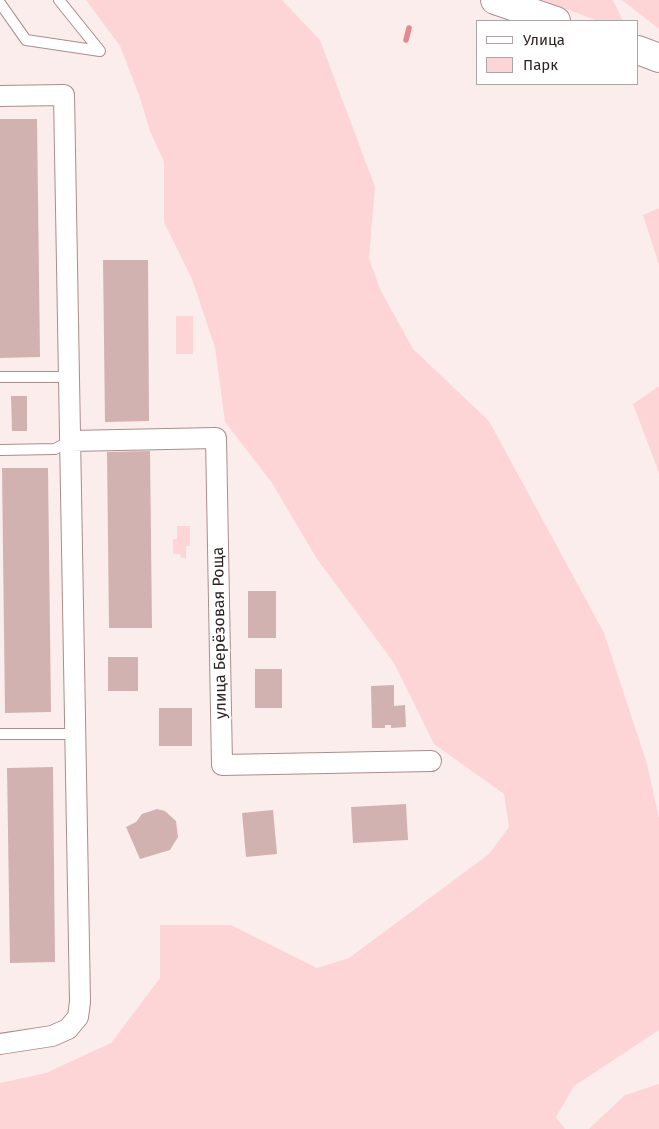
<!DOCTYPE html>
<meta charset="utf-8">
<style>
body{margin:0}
#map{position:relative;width:659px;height:1129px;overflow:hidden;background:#fceded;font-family:"Fira Sans",sans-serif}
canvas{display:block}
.legend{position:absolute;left:476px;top:20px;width:162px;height:65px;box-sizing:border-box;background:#fff;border:1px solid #aba5a5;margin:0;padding:6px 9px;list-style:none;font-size:15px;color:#2c1f1f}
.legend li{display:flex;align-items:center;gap:10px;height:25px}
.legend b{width:25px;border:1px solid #aba5a5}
</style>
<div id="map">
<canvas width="659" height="1129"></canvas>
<ul class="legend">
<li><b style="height:6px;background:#fff"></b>Улица</li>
<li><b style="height:14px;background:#fdd5d6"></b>Парк</li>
</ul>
</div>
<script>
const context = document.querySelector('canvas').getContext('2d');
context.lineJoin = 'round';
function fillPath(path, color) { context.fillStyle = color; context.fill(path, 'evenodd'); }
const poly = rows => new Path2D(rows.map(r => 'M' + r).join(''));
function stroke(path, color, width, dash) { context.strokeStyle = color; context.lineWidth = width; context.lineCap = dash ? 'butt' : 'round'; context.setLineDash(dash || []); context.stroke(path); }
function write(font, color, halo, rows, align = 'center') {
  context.font = font + ' "Fira Sans",sans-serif'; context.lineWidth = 4.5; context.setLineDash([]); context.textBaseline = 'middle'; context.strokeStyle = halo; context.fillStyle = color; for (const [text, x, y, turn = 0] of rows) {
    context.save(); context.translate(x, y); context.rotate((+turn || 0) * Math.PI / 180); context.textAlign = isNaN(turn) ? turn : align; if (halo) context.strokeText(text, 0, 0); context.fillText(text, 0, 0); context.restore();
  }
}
const green = poly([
 [86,0,282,0,320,40,375,187,369,258,380,289,413,349,489,421,604,633,647,764,659,818,659,1030,574,1086,556,1117,565,1129,0,1129,0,1083,46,1073,111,1043,160,978,160,925,231,925,317,968,349,958,489,854,509,827,504,794,434,744,394,663,317,559,272,483,225,422,215,348,192,279,164,222,164,162,150,131,139,95,120,46],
 [543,0,613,0,623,21,598,21],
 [622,0,659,0,659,29],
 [659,208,659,265,643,215],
 [176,316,193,316,193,354,176,354],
 [659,386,659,473,633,404],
 [177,526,190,526,190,546,186,546,186,558,181,558,180,554,173,554,173,539,177,539],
 [659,1084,659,1129,589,1129,625,1095]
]);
const stream = poly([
 [406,40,409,28]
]);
const building = poly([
 [0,119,37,119,40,357,0,358],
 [103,260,148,260,149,421,105,422],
 [11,396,27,396,27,431,12,431],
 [150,451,152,628,109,628,107,452],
 [2,468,48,468,51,712,5,713],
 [248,591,276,591,276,638,248,638],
 [108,657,138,657,138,691,108,691],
 [255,669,282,669,282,708,255,708],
 [394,685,394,706,405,705,406,727,391,728,391,725,385,725,385,728,372,728,371,686],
 [159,708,192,708,192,746,159,746],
 [53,767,55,962,10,963,7,768],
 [406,804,408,840,353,843,351,807],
 [157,809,165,811,176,821,178,837,170,850,140,859,126,827,136,822,142,814],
 [273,810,277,854,246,857,242,813]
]);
const lane = poly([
 [59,0,100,51],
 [0,3,26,40,100,51],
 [0,377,69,377],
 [0,450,55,449,70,441],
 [0,734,75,734]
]);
const street = poly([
 [0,96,64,95,80,1002,78,1017,68,1029,52,1036,0,1044],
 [70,441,216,438,222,765,431,761]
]);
const primary = poly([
 [495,0,556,21],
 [638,50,659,58]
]);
const streetNames = [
 ["улица Берёзовая Роща",220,633,-91]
];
fillPath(green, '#fdd5d6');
stroke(stream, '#e48a8e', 5.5);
fillPath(building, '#d2b1b1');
stroke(lane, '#ac8c8c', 12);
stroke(street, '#ac8c8c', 22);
stroke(primary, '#ac8c8c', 30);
stroke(lane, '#fff', 10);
stroke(street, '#fff', 20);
stroke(primary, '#fff', 28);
write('16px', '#2c1f1f', '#fff', streetNames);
</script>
